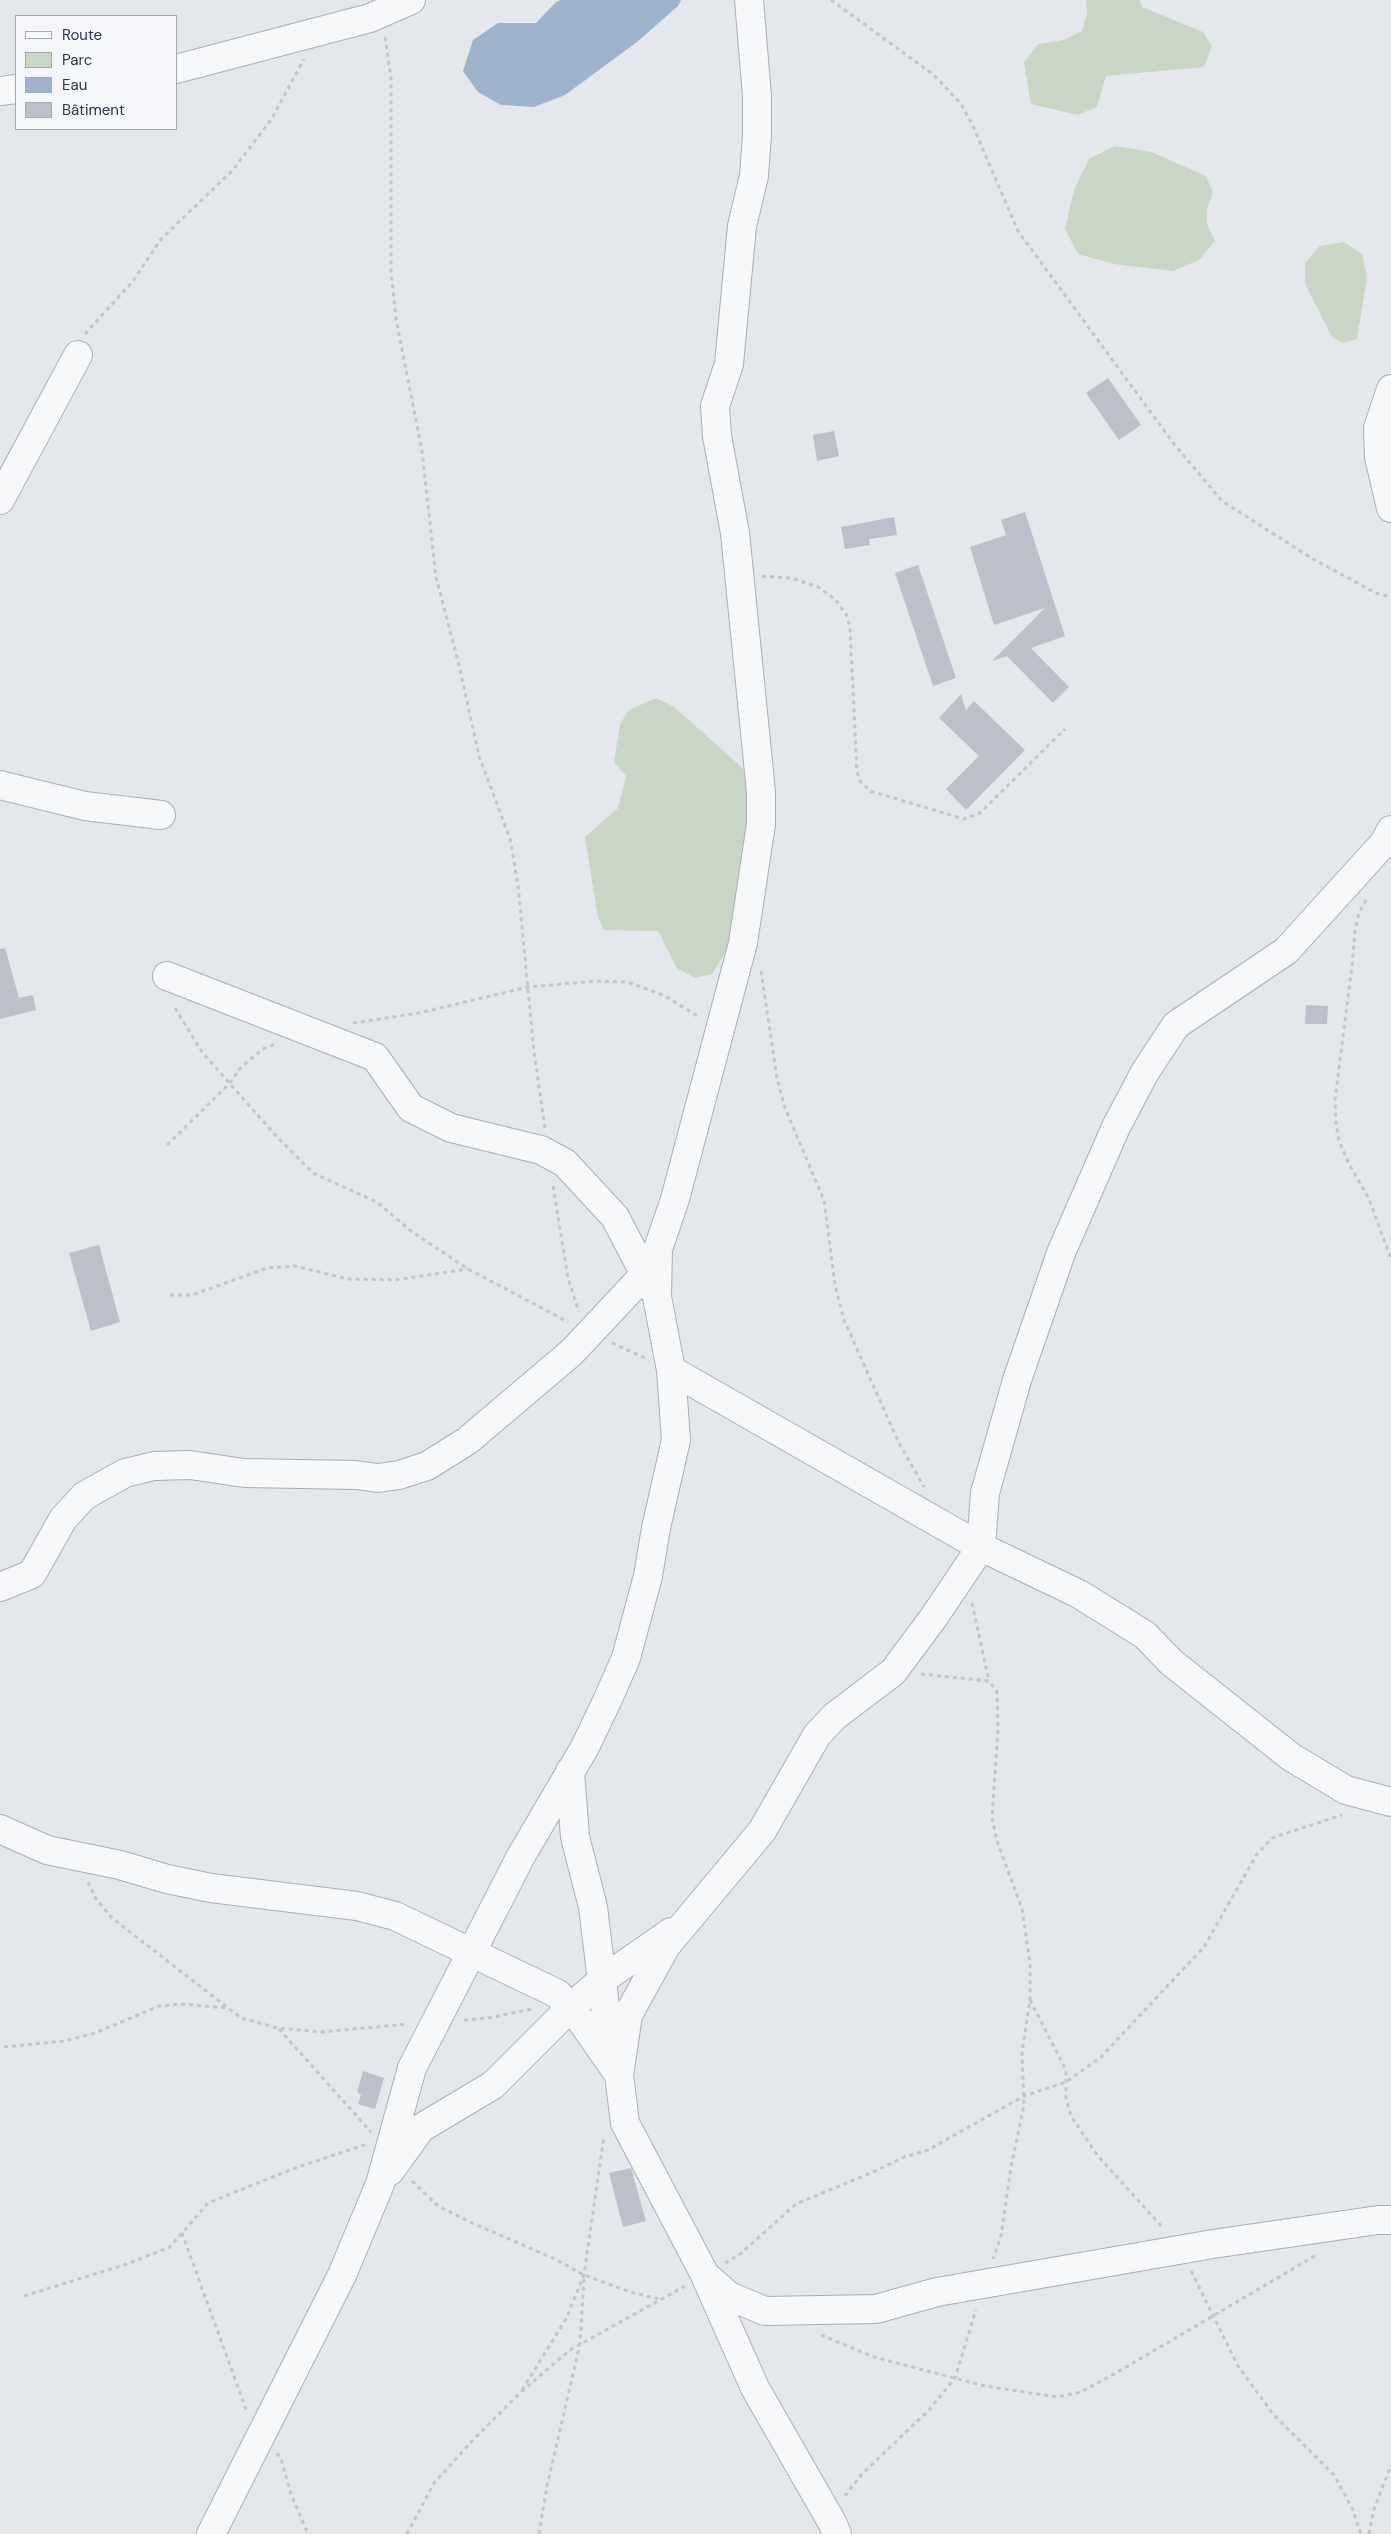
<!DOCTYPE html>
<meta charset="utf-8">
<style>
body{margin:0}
#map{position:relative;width:1391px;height:2534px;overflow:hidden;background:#e4e7ec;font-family:"DM Sans",sans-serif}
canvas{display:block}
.legend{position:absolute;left:15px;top:15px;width:162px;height:115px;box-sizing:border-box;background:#f4f6f9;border:1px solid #a4a8b1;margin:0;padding:6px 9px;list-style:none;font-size:15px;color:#2b3445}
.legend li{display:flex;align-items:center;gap:10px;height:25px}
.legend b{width:25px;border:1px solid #a4a8b1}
</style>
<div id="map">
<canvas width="1391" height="2534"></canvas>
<ul class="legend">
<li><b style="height:6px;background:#f7f8fa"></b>Route</li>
<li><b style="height:14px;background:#c9d6c5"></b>Parc</li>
<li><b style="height:14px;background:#9fb4cc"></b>Eau</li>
<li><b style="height:14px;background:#bbc0ca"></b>Bâtiment</li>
</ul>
</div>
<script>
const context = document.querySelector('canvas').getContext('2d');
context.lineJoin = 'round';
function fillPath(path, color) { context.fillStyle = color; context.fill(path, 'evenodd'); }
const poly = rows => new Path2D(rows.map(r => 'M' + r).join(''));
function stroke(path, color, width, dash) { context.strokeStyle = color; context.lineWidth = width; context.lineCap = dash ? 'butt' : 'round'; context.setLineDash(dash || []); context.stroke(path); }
const green = poly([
 [1086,0,1140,0,1142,7,1203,32,1212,46,1204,67,1106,76,1097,107,1078,115,1031,104,1024,62,1038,44,1064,40,1082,31,1087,13],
 [1115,146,1151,152,1206,176,1213,192,1207,209,1207,224,1215,241,1199,260,1173,271,1114,264,1078,254,1065,229,1074,190,1089,159],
 [1344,242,1362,254,1367,277,1357,339,1343,343,1332,337,1305,284,1305,263,1320,246],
 [656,698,673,706,745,770,754,813,731,943,712,974,695,978,677,968,658,931,604,930,598,918,585,837,618,808,626,776,614,762,620,724,629,710]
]);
const water = poly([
 [561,0,681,0,678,6,637,42,565,95,534,107,501,105,478,92,463,71,473,40,498,23,536,23,556,2]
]);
const building = poly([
 [1108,378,1141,425,1119,440,1086,393],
 [834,431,839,456,817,461,813,435],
 [1025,512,1065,636,1031,648,1069,687,1053,703,1007,656,992,661,1045,608,994,625,970,547,1006,535,1001,520],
 [894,517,897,535,869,539,870,545,845,549,841,527],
 [918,565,956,678,933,686,895,573],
 [961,694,966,710,974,701,1025,750,966,810,946,789,979,756,939,718],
 [5,948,19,998,33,995,36,1010,0,1019,0,949],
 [1306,1005,1328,1006,1327,1024,1305,1024],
 [99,1245,120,1322,91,1331,69,1253],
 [363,2071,384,2078,375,2109,358,2104,361,2095,357,2092],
 [631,2168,646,2221,623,2227,609,2173]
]);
const path = poly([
 [831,0,934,75,961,104,972,124,1018,231,1174,444,1222,501,1313,559,1376,593,1391,597],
 [385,37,391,78,391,271,396,319,422,451,436,577,459,665,479,756,510,839,518,885,534,1052,545,1128],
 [85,334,133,281,161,239,232,171,271,120,304,59],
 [762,576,791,578,818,587,835,599,846,614,850,627,857,772,860,781,870,791,964,819,980,813,1065,729],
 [1366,900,1359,913,1355,931,1352,966,1335,1100,1336,1123,1339,1141,1349,1164,1369,1199,1391,1259],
 [761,971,777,1078,785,1108,824,1200,835,1285,844,1320,898,1441,924,1487],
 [175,1008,202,1052,276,1136,313,1173,377,1202,411,1231,468,1269,568,1322],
 [353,1023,419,1013,528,987,596,981,628,982,665,996,699,1017],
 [167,1145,230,1083,241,1067,263,1049,275,1044],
 [553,1186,568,1278,579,1312],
 [170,1295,192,1295,267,1268,295,1266,348,1279,395,1280,468,1269],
 [612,1343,645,1358],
 [972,1603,989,1681],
 [921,1674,989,1681,997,1692,998,1730,992,1818,997,1841,1022,1909,1030,1963,1030,2000,1022,2052,1024,2105,1011,2167,1001,2236,993,2259],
 [88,1882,96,1899,112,1918,241,2018,278,2028,321,2032,408,2024],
 [1030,2000,1066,2070,1066,2098,1071,2116,1097,2155,1163,2228],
 [464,2020,488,2018,532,2009],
 [279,2029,371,2132],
 [4,2047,65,2041,95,2033,159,2006,183,2004,226,2008],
 [412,2181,438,2206,470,2222,555,2259,584,2275,630,2292,660,2299],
 [182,2233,247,2412],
 [725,2263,739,2255,796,2204,871,2173,904,2157,928,2150,1024,2096,1066,2082,1101,2057,1204,1947,1257,1854,1272,1838,1342,1815],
 [1191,2271,1238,2366,1273,2414,1334,2475,1352,2508,1361,2534],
 [24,2296,127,2264,170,2247,208,2203,295,2168,367,2144],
 [821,2335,874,2357,985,2386,1057,2397,1081,2392,1116,2373,1318,2254],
 [522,2390,566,2319,584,2275,604,2136],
 [277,2453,281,2459,291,2494,308,2534],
 [845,2496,862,2474,929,2410,955,2378,976,2310],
 [407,2534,434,2483,473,2440,520,2393,570,2350,685,2286],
 [539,2534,547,2486,580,2344,584,2279],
 [1369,2534,1374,2509,1391,2465]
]);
const minor = poly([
 [176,69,370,18,411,0],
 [0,91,16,89],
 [1391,389,1378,428,1379,457,1391,508],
 [0,500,78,355],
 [0,785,85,806,161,815],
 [1391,830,1384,843,1286,951,1176,1025,1145,1072,1116,1127,1061,1253,1017,1380,985,1493,981,1547,934,1617,893,1672,835,1716,817,1735,762,1831,666,1946,628,2015,619,2075,625,2123,705,2275,729,2296,765,2311,876,2309,937,2292,1213,2244,1378,2220,1391,2220],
 [167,976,375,1057,411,1108,451,1128,541,1150,565,1163,615,1217,652,1288],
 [671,1370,981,1547,1079,1594,1145,1635,1171,1662,1291,1757,1346,1790,1391,1802],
 [0,1587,32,1574,63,1519,84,1496,125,1473,154,1466,190,1465,244,1473,356,1475,378,1478,399,1475,427,1466,467,1441,572,1352,645,1274,657,1250],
 [0,1829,47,1850,120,1865,167,1879,211,1888,357,1906,395,1916,558,1994,582,2022,619,2075,606,2014,593,1907,575,1837,570,1771],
 [390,2171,421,2128,493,2085,570,2008,602,1980,671,1932],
 [707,2280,755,2388,833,2524,837,2534],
 [211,2534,342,2275,380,2184,412,2068,521,1856,585,1747,607,1701,626,1658,648,1576,656,1528,676,1440,671,1370,657,1297,658,1249,675,1199,743,943,761,824,761,792,735,533,717,436,715,406,729,364,742,226,754,176,757,135,757,96,749,0]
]);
fillPath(green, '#c9d6c5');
fillPath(water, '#9fb4cc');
fillPath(building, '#bbc0ca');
stroke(minor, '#a9aeb7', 30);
stroke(path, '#c2c5cb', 3, [4, 4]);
stroke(minor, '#f7f8fa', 28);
</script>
